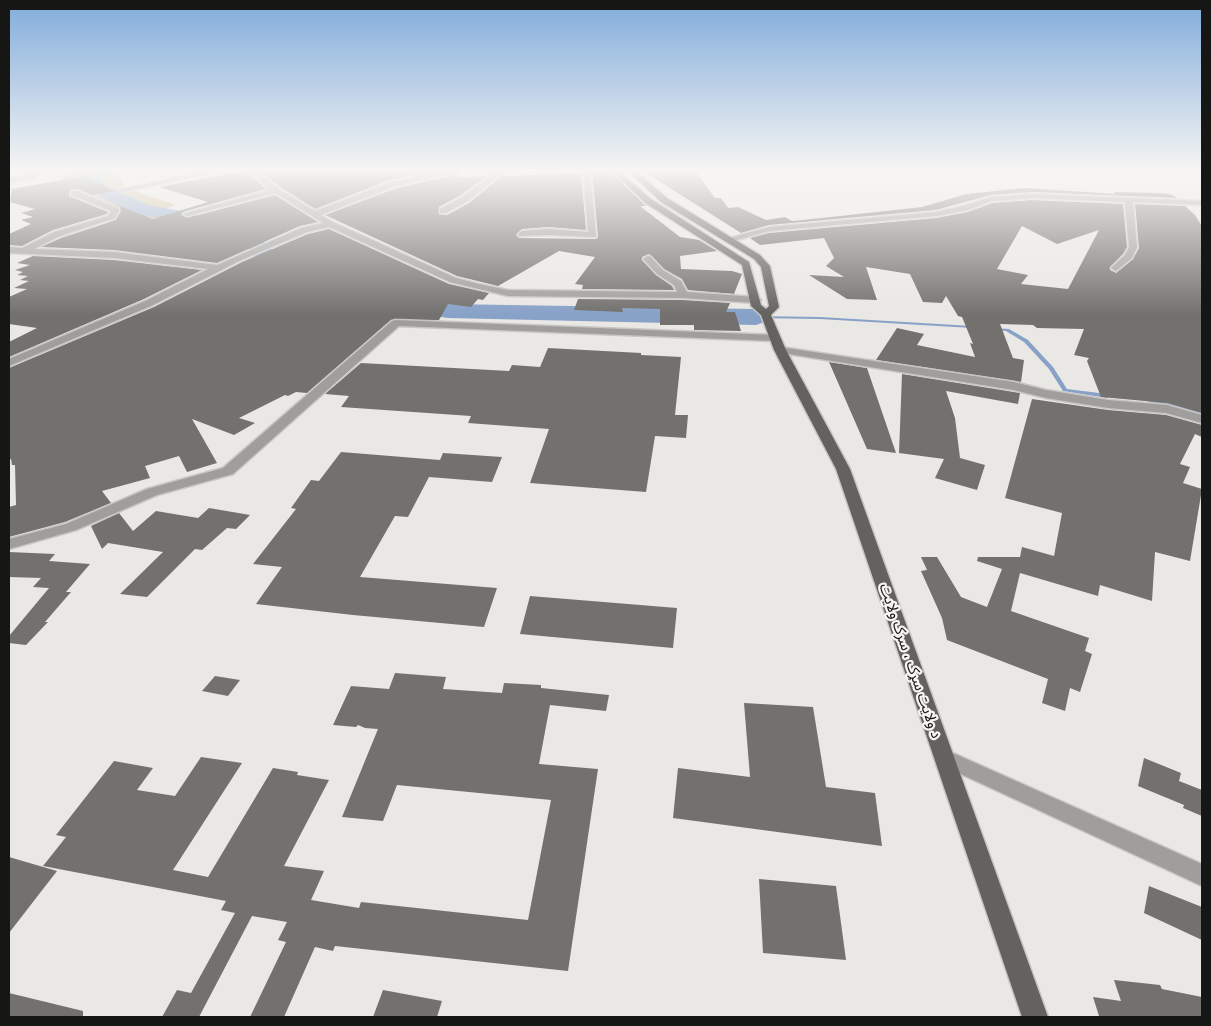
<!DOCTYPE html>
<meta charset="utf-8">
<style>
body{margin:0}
#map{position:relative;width:1211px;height:1026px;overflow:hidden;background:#eae8e4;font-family:"Fira Sans Condensed",sans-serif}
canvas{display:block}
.frame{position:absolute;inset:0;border:10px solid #161614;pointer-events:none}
</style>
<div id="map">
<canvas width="1211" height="1026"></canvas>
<div class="frame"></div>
</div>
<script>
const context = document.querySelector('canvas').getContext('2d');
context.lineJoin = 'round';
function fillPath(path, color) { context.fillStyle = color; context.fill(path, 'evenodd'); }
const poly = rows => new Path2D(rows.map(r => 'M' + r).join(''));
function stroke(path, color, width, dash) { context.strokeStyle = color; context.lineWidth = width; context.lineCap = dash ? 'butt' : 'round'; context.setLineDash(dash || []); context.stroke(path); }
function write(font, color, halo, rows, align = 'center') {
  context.font = font + ' "Fira Sans Condensed","Noto Sans Arabic",sans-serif'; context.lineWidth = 4.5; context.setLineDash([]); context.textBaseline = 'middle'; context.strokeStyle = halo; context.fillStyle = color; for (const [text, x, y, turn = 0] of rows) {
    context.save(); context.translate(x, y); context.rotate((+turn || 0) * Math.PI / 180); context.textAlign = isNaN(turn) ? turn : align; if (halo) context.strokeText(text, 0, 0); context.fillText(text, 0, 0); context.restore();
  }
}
const green = poly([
 [32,171,67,173,64,171,112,171,120,175,124,187,176,205,157,212,135,206,131,198,110,194,113,191,103,193,145,211,177,219,108,225,110,221,103,222,116,211,85,196,81,190,65,192,63,180,58,178,62,174,23,177]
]);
const stream = poly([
 [754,316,820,317,972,326,974,327,972,328,820,319,756,318,754,317,754,316],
 [993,328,1009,329,1028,340,1053,367,1067,389,1107,394,1110,396,1107,398,1063,391,1049,369,1024,342,1006,331,993,330,993,328],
 [1149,398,1202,412,1202,416,1147,401,1147,399,1149,398]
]);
const river = poly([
 [81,171,105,171,108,175,102,182,113,189,149,205,191,213,263,241,272,249,306,269,309,274,306,279,298,281,290,279,256,259,249,249,179,222,137,214,101,197,89,189,84,181,88,176,81,171],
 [396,297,448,304,756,309,765,312,769,317,765,322,756,325,448,318,387,309,384,304,387,299,396,297]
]);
const building = poly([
 [241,171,247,171,266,189,182,212,181,215,187,218,275,195,318,222,300,226,217,263,114,250,41,247,61,238,116,220,121,211,120,207,104,200,153,219,208,202,159,187],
 [260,171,435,171,390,180,315,209,280,187],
 [592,171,610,171,646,206,640,206,680,237,699,240,717,251,680,256,681,269,732,271,742,274,734,294,688,290,682,279,664,269,649,254,642,257,642,260,656,275,672,286,674,290,582,289,583,285,575,284,595,257,559,251,498,286,457,276,325,215,397,188,458,174,459,177,487,176,461,195,439,207,439,214,447,215,469,203,502,176,581,173,586,230,548,227,522,229,516,235,519,238,596,239,598,237],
 [643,171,695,171,715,198,721,198,728,208,738,207,766,220,785,217,792,221,803,220,922,207,966,194,1024,188,1116,194,1114,192,1157,193,1170,194,1177,198,1032,192,991,195,936,210,769,225,741,233],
 [83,176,115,191,92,195,78,189,71,189,69,196,108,212,107,214,53,230,22,246,9,245,9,234,31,224,21,220,33,217,21,213,35,209,10,202,12,189],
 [1032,200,1123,204,1127,247,1123,254,1110,267,1110,270,1116,273,1133,259,1139,248,1135,204,1185,206,1195,215,1202,226,1202,413,1167,403,1101,397,1087,361,1089,358,1074,355,1084,329,1037,328,1033,325,1000,324,1013,358,1024,360,1021,382,876,360,897,328,924,334,917,345,975,357,970,343,973,344,962,317,958,316,946,296,942,303,923,302,910,274,866,267,877,300,847,299,809,275,844,277,826,266,834,258,824,238,760,245,750,238,769,233,936,218,968,212,992,203],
 [1022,226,1057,244,1099,230,1068,289,1021,284,1028,275,997,269],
 [329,229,449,284,489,293,483,300,478,299,471,307,448,304,439,320,391,320,307,393,296,392,288,396,285,395,239,418,255,423,234,435,192,419,217,463,187,472,179,456,145,466,150,478,102,491,111,503,65,522,9,537,9,507,16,505,15,465,12,465,11,459,9,460,9,368,154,307,242,262,308,234],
 [33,256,114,260,202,270,144,299,9,357,9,342,37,328,9,324,9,297,27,289,14,288,29,281,20,280,28,276,17,275,23,272,15,270,30,265,17,263],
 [578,299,683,300,730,303,726,312,735,312,741,331,694,330,694,325,660,325,660,309,622,308,623,312,574,310],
 [548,348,641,353,641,355,681,357,675,415,688,415,686,438,655,436,646,492,530,483,549,429,468,423,471,416,341,407,349,396,325,394,361,363,509,371,512,365,540,367],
 [829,362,867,368,896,453,867,449],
 [902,374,1020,393,1018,404,946,391,955,418,960,458,985,465,977,490,935,478,944,459,899,453],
 [1032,399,1108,410,1166,415,1202,425,1202,437,1195,434,1180,464,1190,467,1183,483,1202,489,1190,561,1155,552,1152,601,1100,585,1098,596,1020,573,1011,611,1089,638,1085,651,1092,654,1080,692,1070,688,1065,711,1042,703,1048,679,947,640,942,618,921,571,927,570,921,557,937,557,961,597,987,607,1002,569,977,561,978,557,1020,557,1022,547,1054,556,1062,513,1005,498],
 [341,452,440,460,443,453,502,457,492,482,429,477,408,517,395,516,360,577,497,588,484,627,353,615,256,604,282,567,253,564,296,509,291,508,311,480,319,481],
 [209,508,250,515,236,529,227,528,202,550,195,549,147,597,120,594,163,552,108,543,102,549,91,526,119,513,133,531,156,511,198,518],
 [9,552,55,554,49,561,90,564,66,592,71,592,45,622,48,622,26,645,9,643,9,636,49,588,33,587,41,578,9,577],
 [530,596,677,608,673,648,520,634],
 [395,673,446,677,443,689,502,693,504,683,541,685,541,688,609,695,606,711,550,705,539,764,598,769,568,971,335,946,333,951,315,947,284,1017,250,1017,286,942,278,940,287,922,252,916,199,1017,162,1017,177,990,191,993,235,913,221,910,226,901,43,866,66,837,56,835,114,761,153,768,137,790,175,796,201,757,242,763,173,870,208,877,273,768,298,772,297,775,329,780,284,866,324,871,311,900,359,908,361,902,528,920,551,800,397,785,383,821,342,817,378,729,365,728,358,725,356,727,333,725,351,686,389,689],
 [215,676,240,680,228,696,202,691],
 [744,703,813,707,826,787,875,793,882,846,673,818,678,768,750,777],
 [1144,758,1181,773,1179,781,1202,790,1202,816,1183,808,1184,805,1138,786],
 [9,857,57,871,9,933],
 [759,879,836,886,846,960,763,953],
 [1149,886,1202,907,1202,940,1144,913],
 [1114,980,1160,985,1162,989,1202,997,1202,1017,1099,1016,1093,997,1121,1001],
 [383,990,442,1001,437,1017,373,1017],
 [9,993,83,1011,83,1017,9,1017]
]);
const minor = poly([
 [35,171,44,171,35,178,9,182,9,178,30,174,35,171],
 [206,171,221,171,122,192,118,190,206,171],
 [249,171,257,171,279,189,315,211,391,182,446,171,461,171,396,186,321,215,333,222,456,278,479,284,508,290,677,292,674,285,657,274,645,261,643,259,648,256,651,257,663,270,681,281,687,292,756,297,761,300,756,303,683,298,508,296,450,282,329,227,307,232,241,260,153,305,9,366,9,359,145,301,208,269,114,258,9,253,9,247,22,248,54,232,108,216,111,211,71,195,71,191,77,191,118,208,119,210,115,218,60,236,34,249,114,252,217,265,301,228,323,223,275,193,187,216,183,214,270,190,249,171],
 [497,171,505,171,468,201,446,213,440,213,440,209,462,197,497,171],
 [583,171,590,171,596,237,548,235,519,236,518,234,522,231,548,229,588,232,583,171],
 [1032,194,1202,201,1202,205,1133,202,1137,247,1132,258,1116,271,1111,268,1125,255,1129,247,1125,202,1032,198,992,201,968,210,936,216,769,231,730,242,726,239,769,227,936,212,963,206,991,197,1032,194],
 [396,320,775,335,780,338,775,341,399,326,233,474,157,495,76,530,9,549,9,539,66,524,147,489,223,468,392,321,396,320],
 [780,347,1014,382,1046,390,1108,400,1167,405,1202,415,1202,423,1166,413,1108,408,1046,398,1014,390,776,352,774,350,780,347],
 [944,749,1202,864,1202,886,937,763,934,757,937,751,944,749]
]);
const major = poly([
 [612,171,619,171,651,199,749,262,761,305,766,309,769,306,761,267,754,259,661,202,628,171,636,171,667,198,760,255,770,266,779,307,771,315,786,350,850,469,1048,1017,1022,1017,836,469,774,350,761,315,751,306,742,265,645,203,612,171]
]);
const nearStreetnames = [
 ["د ولایت سړک ، سرک ولایت",910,661,71]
];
fillPath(green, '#cebc93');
fillPath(stream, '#88a1c7');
fillPath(river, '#88a1c7');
fillPath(building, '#72716e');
stroke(minor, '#c8c6c3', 3);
stroke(major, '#c8c6c3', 3);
fillPath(minor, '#9f9e9d');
fillPath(major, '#63625f');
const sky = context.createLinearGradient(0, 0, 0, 315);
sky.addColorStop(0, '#81acdb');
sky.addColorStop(0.54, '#f6f5f3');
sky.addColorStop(1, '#f6f5f300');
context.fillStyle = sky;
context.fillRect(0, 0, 1211, 315);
write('15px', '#161614', '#f7f5f2', nearStreetnames);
</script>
